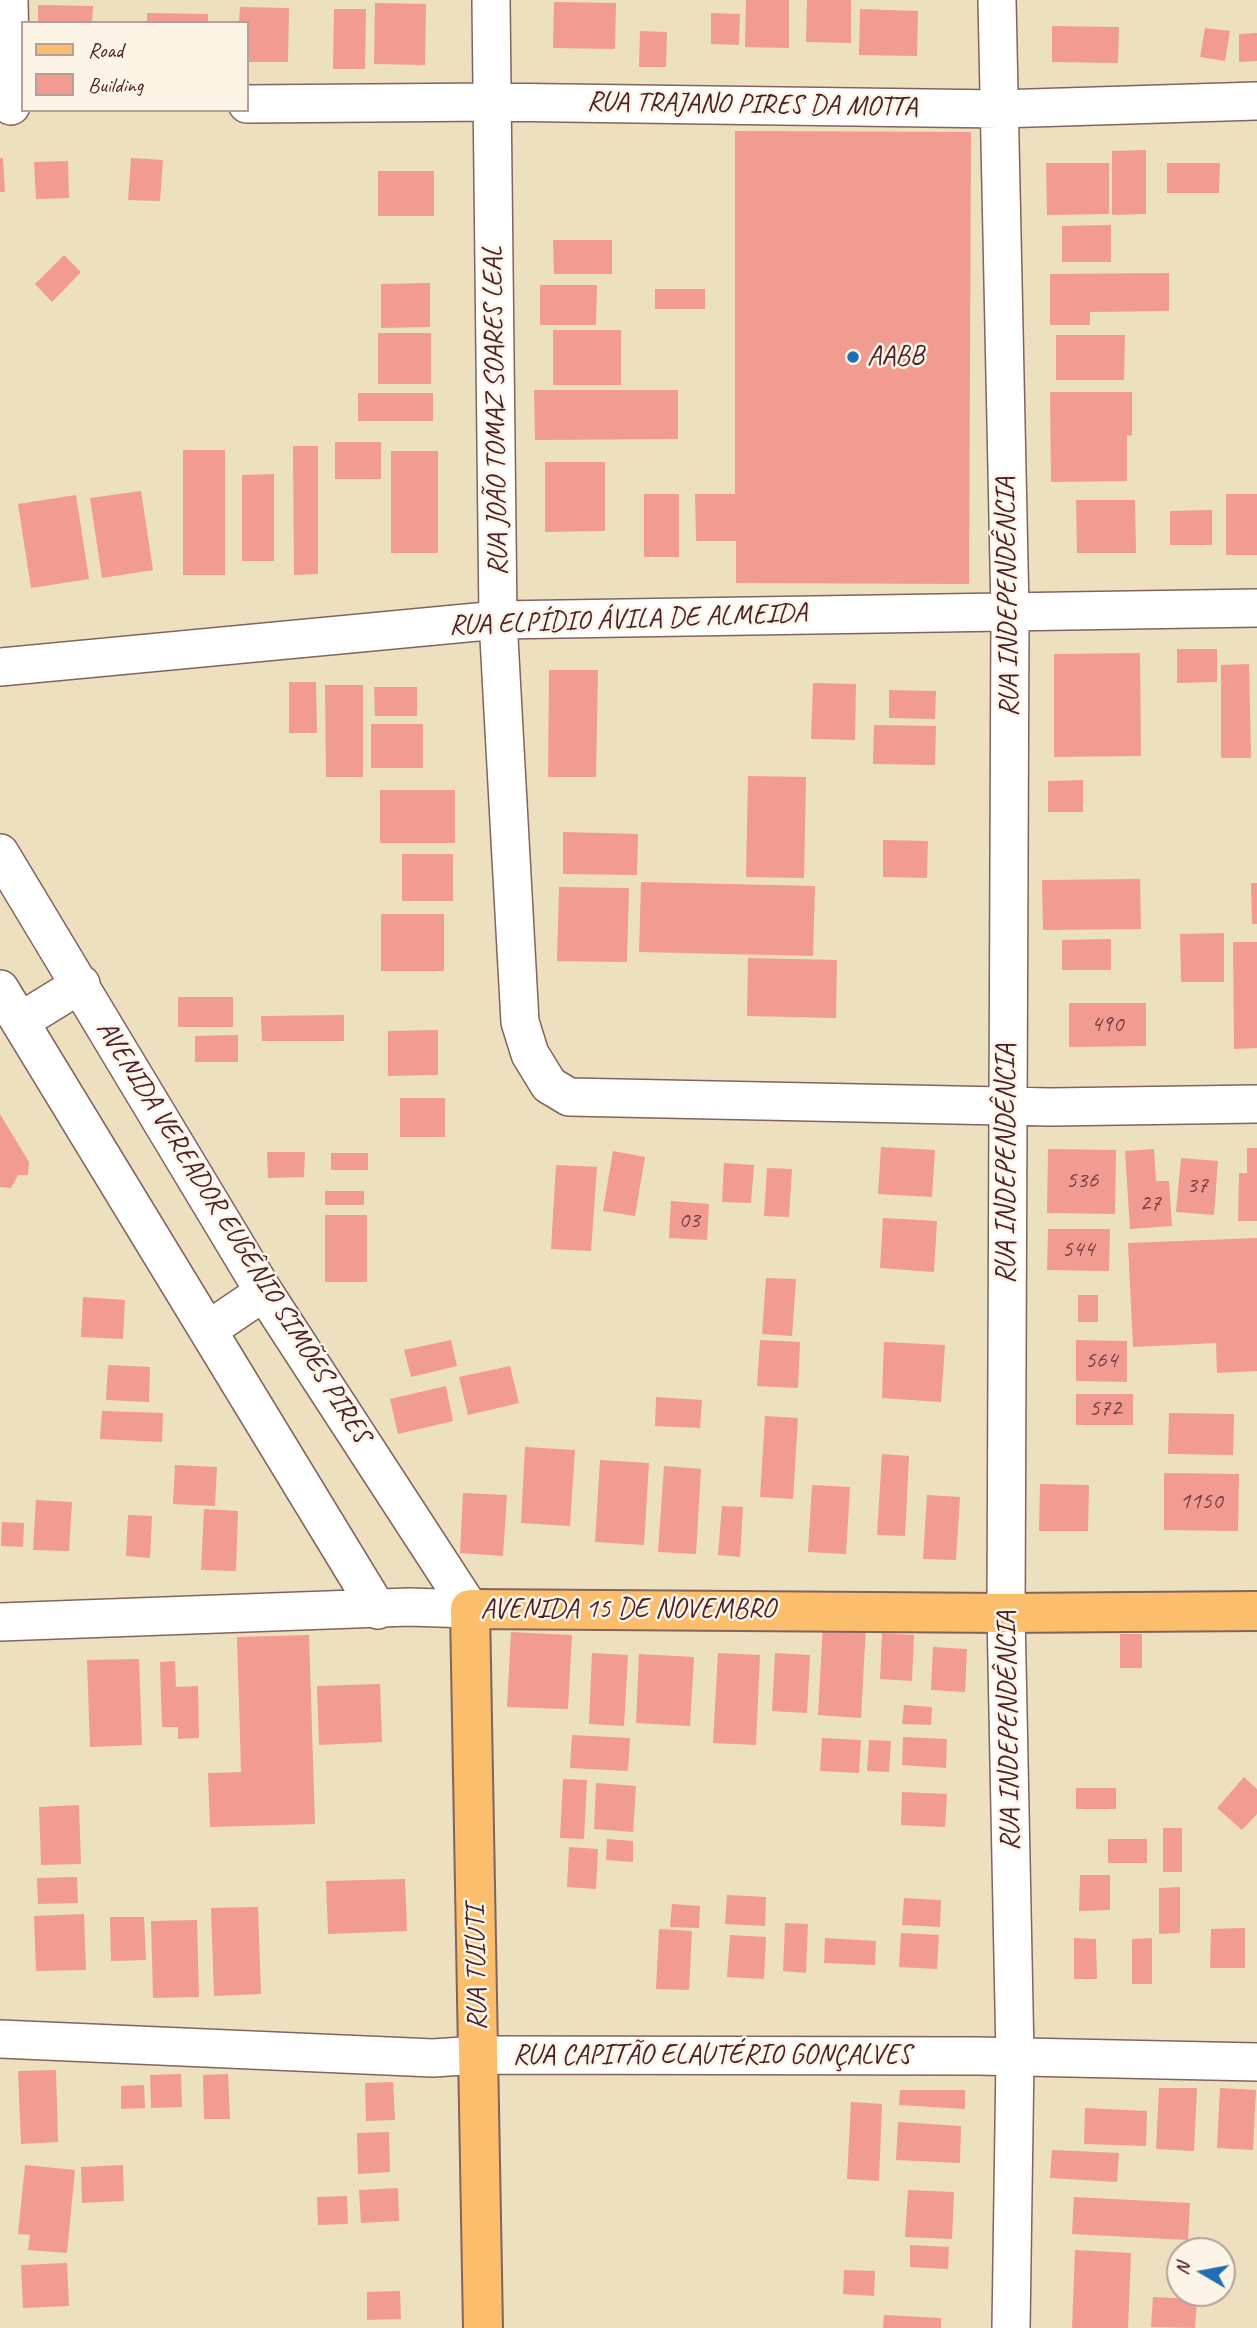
<!DOCTYPE html>
<meta charset="utf-8">
<style>
body{margin:0}
#map{position:relative;width:1257px;height:2328px;overflow:hidden;background:#ede0be;font-family:Caveat,sans-serif}
canvas{display:block}
.legend{position:absolute;left:21px;top:21px;width:228px;height:91px;box-sizing:border-box;background:#fcf5e5;border:2px solid #b59f9b;margin:0;padding:9px 12px;list-style:none;font-size:21px;color:#4a1f2b}
.legend li{display:flex;align-items:center;gap:14px;height:35px}
.legend b{width:35px;border:2px solid #b59f9b}
.north{position:absolute;left:1166px;top:2237px;width:70px;height:70px;box-sizing:border-box;background:#fcf5e5;border:2px solid #b59f9b;border-radius:50%;rotate:280deg;font-size:19px;font-weight:700;line-height:28px;text-align:center;color:#4a1f2b}
.north::after{content:'';display:block;margin:auto;width:24px;height:32px;background:#1f6fb2;clip-path:polygon(50% 0,100% 100%,50% 72%,0 100%)}
</style>
<div id="map">
<canvas width="1257" height="2328"></canvas>
<ul class="legend">
<li><b style="height:9px;background:#fabe6d"></b>Road</li>
<li><b style="height:19px;background:#f29b90"></b>Building</li>
</ul>
<div class="north">N</div>
</div>
<script>
const context = document.querySelector('canvas').getContext('2d');
context.lineJoin = 'round';
function fillPath(path, color) { context.fillStyle = color; context.fill(path, 'evenodd'); }
const poly = rows => new Path2D(rows.map(r => 'M' + r).join(''));
function stroke(path, color, width, dash) { context.strokeStyle = color; context.lineWidth = width; context.lineCap = dash ? 'butt' : 'round'; context.setLineDash(dash || []); context.stroke(path); }
function write(font, color, halo, rows, align = 'center') {
  context.font = font + ' Caveat,sans-serif'; context.lineWidth = 5; context.setLineDash([]); context.textBaseline = 'middle'; context.strokeStyle = halo; context.fillStyle = color; for (const [text, x, y, turn = 0] of rows) {
    context.save(); context.translate(x, y); context.rotate((+turn || 0) * Math.PI / 180); context.textAlign = isNaN(turn) ? turn : align; if (halo) context.strokeText(text, 0, 0); context.fillText(text, 0, 0); context.restore();
  }
}
const building = poly([
 [746,0,789,0,789,48,745,47],
 [807,0,851,0,851,43,806,42],
 [554,2,616,3,615,49,553,48],
 [375,3,426,4,425,65,374,64],
 [38,5,93,6,92,23,38,23],
 [240,7,289,8,288,62,247,62,247,23,239,23],
 [334,9,366,9,365,69,333,69],
 [860,9,918,11,917,56,859,55],
 [147,13,208,14,208,23,147,23],
 [711,13,740,14,739,45,711,44],
 [1052,26,1119,27,1118,63,1052,62],
 [1205,28,1230,31,1225,61,1200,57],
 [640,31,667,32,666,67,639,67],
 [1257,33,1257,61,1239,62,1239,34],
 [735,131,971,132,969,584,736,583,736,541,696,541,695,494,735,494],
 [1146,150,1146,214,1112,215,1112,151],
 [0,158,3,158,5,192,0,192],
 [131,158,163,160,160,201,128,200],
 [68,161,69,198,36,199,34,162],
 [1046,163,1109,163,1109,214,1047,215],
 [1167,163,1220,163,1219,193,1167,193],
 [378,171,434,171,434,216,378,216],
 [1111,225,1111,262,1062,262,1062,226],
 [553,240,612,240,612,274,554,274],
 [64,255,81,272,52,302,35,284],
 [1169,273,1169,311,1090,312,1090,325,1050,325,1050,274],
 [430,283,430,327,381,328,381,284],
 [540,285,597,285,596,325,540,325],
 [655,289,705,289,705,309,655,309],
 [553,330,621,330,621,385,553,385],
 [378,333,431,333,431,384,378,384],
 [1056,335,1125,335,1124,380,1056,380],
 [534,390,678,390,678,439,535,440],
 [1050,392,1132,392,1132,436,1127,435,1127,481,1051,482],
 [358,393,433,393,433,421,358,421],
 [335,442,381,442,381,479,335,479],
 [293,446,318,446,318,574,294,575],
 [183,450,225,450,225,575,183,575],
 [391,451,438,451,438,553,391,553],
 [545,462,605,462,605,531,545,532],
 [274,474,274,561,242,561,242,475],
 [141,491,153,570,102,578,90,498],
 [644,494,679,494,679,557,644,557],
 [1226,494,1257,494,1257,555,1226,555],
 [76,495,89,579,31,588,18,504],
 [1076,500,1135,500,1136,553,1077,553],
 [1212,510,1212,545,1170,545,1170,511],
 [1177,649,1217,649,1217,682,1177,683],
 [1140,653,1141,756,1054,757,1054,654],
 [1249,664,1251,758,1221,758,1221,665],
 [549,670,598,670,596,777,548,777],
 [289,682,316,682,317,733,289,733],
 [813,683,856,684,855,740,811,739],
 [325,685,363,685,363,777,326,777],
 [374,687,417,687,417,716,375,716],
 [889,690,936,691,935,719,889,718],
 [371,724,423,724,423,768,371,768],
 [874,725,936,726,935,765,873,764],
 [748,776,806,777,804,878,746,877],
 [1083,780,1083,812,1048,812,1048,781],
 [380,790,455,790,455,843,380,843],
 [563,832,638,834,637,875,563,874],
 [883,840,928,841,927,878,883,877],
 [402,854,453,854,453,901,402,901],
 [1140,879,1141,929,1043,930,1042,880],
 [641,882,815,886,813,956,639,952],
 [1251,883,1257,883,1257,924,1252,924],
 [559,887,629,888,627,962,557,961],
 [381,914,444,914,444,971,381,971],
 [1224,933,1224,982,1181,982,1180,934],
 [1111,939,1111,970,1062,970,1062,940],
 [1233,942,1257,942,1257,1048,1234,1049],
 [748,958,837,960,836,1018,747,1016],
 [178,997,233,997,233,1027,178,1027],
 [1069,1003,1146,1003,1146,1046,1069,1047],
 [344,1015,344,1041,262,1041,261,1016],
 [438,1030,438,1075,388,1076,388,1031],
 [238,1035,238,1062,195,1062,195,1036],
 [400,1098,445,1098,445,1137,400,1137],
 [0,1114,29,1162,28,1175,18,1175,11,1188,0,1187],
 [881,1147,935,1150,932,1197,878,1194],
 [1247,1148,1257,1148,1257,1221,1238,1221,1239,1173,1247,1173],
 [1048,1149,1116,1150,1115,1214,1047,1213],
 [1154,1149,1156,1181,1169,1181,1172,1226,1130,1229,1125,1151],
 [613,1151,645,1157,635,1216,603,1211],
 [267,1152,305,1152,304,1177,268,1178],
 [331,1153,368,1153,368,1170,331,1170],
 [1181,1158,1218,1161,1214,1215,1176,1212],
 [724,1163,754,1165,751,1203,722,1202],
 [556,1165,597,1167,591,1251,551,1249],
 [767,1168,792,1169,789,1217,764,1216],
 [325,1191,364,1191,364,1205,325,1205],
 [671,1201,709,1204,707,1240,669,1238],
 [325,1215,367,1215,367,1282,325,1282],
 [883,1218,937,1221,934,1272,880,1268],
 [1048,1229,1110,1229,1109,1271,1047,1270],
 [1257,1238,1257,1371,1217,1373,1216,1343,1133,1347,1128,1243],
 [766,1278,796,1279,792,1336,762,1334],
 [1078,1295,1098,1295,1098,1322,1078,1322],
 [83,1297,125,1300,123,1339,81,1337],
 [451,1340,457,1366,411,1377,404,1350],
 [760,1340,800,1342,798,1388,757,1386],
 [1076,1340,1127,1341,1127,1382,1076,1381],
 [884,1342,945,1345,941,1402,882,1398],
 [108,1365,150,1367,149,1402,106,1400],
 [510,1366,519,1403,468,1415,459,1377],
 [446,1386,453,1421,398,1434,390,1399],
 [1076,1394,1133,1394,1133,1425,1076,1425],
 [656,1397,702,1400,700,1428,655,1426],
 [102,1411,163,1413,162,1442,100,1439],
 [1169,1413,1234,1414,1233,1455,1168,1454],
 [765,1416,798,1418,793,1499,760,1497],
 [525,1447,575,1450,570,1526,521,1523],
 [882,1454,909,1456,905,1536,877,1535],
 [600,1460,649,1463,644,1545,595,1542],
 [175,1465,217,1467,215,1506,173,1504],
 [664,1466,701,1469,696,1554,658,1552],
 [1164,1473,1239,1474,1238,1531,1164,1530],
 [1040,1484,1089,1485,1088,1531,1039,1531],
 [812,1485,850,1487,846,1554,808,1552],
 [463,1493,507,1495,503,1556,460,1553],
 [927,1495,960,1497,956,1560,923,1559],
 [36,1500,72,1502,69,1551,33,1550],
 [722,1506,743,1507,740,1557,718,1555],
 [204,1509,238,1511,236,1571,201,1570],
 [128,1515,152,1516,150,1558,126,1556],
 [2,1522,24,1523,23,1547,1,1546],
 [823,1623,866,1626,861,1718,818,1715],
 [511,1632,572,1635,568,1709,507,1707],
 [882,1633,914,1635,912,1681,880,1679],
 [1120,1634,1142,1634,1142,1668,1120,1668],
 [309,1635,315,1824,210,1827,208,1773,241,1772,237,1637],
 [933,1647,967,1649,965,1692,931,1690],
 [592,1653,628,1655,624,1726,589,1724],
 [718,1653,760,1655,756,1745,713,1743],
 [775,1653,810,1655,807,1713,772,1711],
 [639,1654,694,1657,690,1726,636,1723],
 [139,1659,142,1745,90,1747,87,1660],
 [175,1661,176,1687,198,1686,199,1738,178,1739,178,1727,162,1727,160,1662],
 [380,1684,382,1742,319,1745,317,1686],
 [904,1705,932,1707,931,1725,902,1724],
 [572,1735,630,1738,628,1771,570,1768],
 [903,1737,947,1739,946,1768,902,1765],
 [822,1738,861,1740,859,1773,820,1771],
 [869,1740,891,1741,889,1772,867,1771],
 [1244,1777,1257,1789,1257,1814,1242,1830,1217,1808],
 [563,1779,587,1780,584,1839,560,1838],
 [596,1783,636,1786,633,1832,594,1829],
 [1076,1788,1116,1788,1116,1809,1076,1809],
 [902,1792,947,1794,945,1827,901,1825],
 [79,1805,81,1864,41,1865,39,1807],
 [1163,1828,1182,1828,1182,1872,1163,1872],
 [607,1839,633,1841,633,1862,606,1860],
 [1108,1839,1147,1839,1147,1863,1108,1863],
 [569,1847,598,1849,596,1889,567,1887],
 [1080,1875,1110,1875,1110,1910,1079,1911],
 [77,1877,78,1903,38,1904,37,1878],
 [405,1879,407,1931,328,1934,326,1881],
 [1180,1887,1180,1933,1159,1934,1159,1888],
 [727,1895,766,1897,765,1926,725,1924],
 [904,1898,941,1900,940,1927,902,1925],
 [672,1904,700,1906,699,1928,670,1927],
 [258,1907,261,1994,214,1996,211,1908],
 [84,1914,86,1970,36,1971,34,1916],
 [110,1917,144,1917,146,1960,111,1961],
 [197,1920,199,1997,153,1998,151,1921],
 [785,1923,808,1924,806,1973,783,1971],
 [1245,1928,1245,1968,1210,1968,1211,1929],
 [659,1929,692,1931,689,1990,656,1989],
 [901,1933,939,1935,937,1969,899,1967],
 [730,1935,766,1937,764,1979,727,1977],
 [825,1938,876,1941,875,1965,824,1963],
 [1074,1938,1096,1939,1097,1979,1074,1979],
 [1152,1938,1152,1984,1132,1984,1132,1939],
 [56,2070,58,2142,21,2144,18,2071],
 [181,2074,182,2107,151,2108,150,2075],
 [228,2074,230,2119,204,2119,203,2075],
 [393,2082,395,2120,366,2121,365,2083],
 [144,2085,145,2108,121,2109,121,2086],
 [1159,2088,1197,2088,1194,2151,1156,2149],
 [1220,2088,1256,2090,1253,2150,1217,2148],
 [900,2090,965,2090,965,2109,899,2105],
 [851,2102,882,2104,879,2181,847,2179],
 [1085,2108,1147,2111,1146,2146,1084,2144],
 [898,2122,961,2126,960,2163,896,2160],
 [389,2132,390,2172,358,2174,357,2133],
 [1052,2150,1119,2153,1117,2182,1050,2178],
 [25,2165,75,2170,67,2253,28,2250,30,2235,18,2234],
 [123,2165,124,2201,82,2203,81,2167],
 [398,2188,399,2221,361,2223,359,2190],
 [908,2190,954,2192,952,2239,905,2237],
 [347,2196,348,2224,318,2225,317,2197],
 [1074,2197,1190,2203,1188,2240,1072,2234],
 [910,2245,949,2247,948,2269,910,2267],
 [1075,2250,1131,2253,1128,2328,1072,2328],
 [67,2263,69,2306,23,2308,21,2265],
 [844,2270,875,2271,874,2296,843,2294],
 [400,2291,401,2319,367,2320,367,2292],
 [1153,2297,1197,2299,1195,2328,1151,2327],
 [884,2315,941,2318,941,2328,883,2328]
]);
const minor = poly([
 [9,0,11,106],
 [491,0,498,620,520,1022,530,1054,549,1085,569,1097,1051,1107,1257,1104],
 [997,0,1010,611,1006,1613,1015,2057,1011,2328],
 [247,104,492,102,999,109,1257,101],
 [0,667,498,620,1257,608],
 [0,853,264,1292,470,1609],
 [0,989,378,1610],
 [21,1021,81,984],
 [208,1330,264,1292],
 [0,1622,409,1607,470,1609],
 [0,2039,433,2058,479,2055,977,2056,1257,2062]
]);
const major = poly([
 [483,2328,470,1609,1006,1613,1257,1611]
]);
const markers = [
 [853,357,7,"#1f6fb2"]
];
const numberNames = [
 ["490",1107,1025],
 ["536",1082,1181],
 ["37",1197,1186],
 ["27",1150,1204],
 ["03",689,1221],
 ["544",1078,1250],
 ["564",1101,1361],
 ["572",1105,1409],
 ["1150",1201,1502]
];
const streetNames = [
 ["RUA TRAJANO PIRES DA MOTTA",752,105,1],
 ["RUA JOÃO TOMAZ SOARES LEAL",496,411,-91],
 ["RUA INDEPENDÊNCIA",1008,597,-91],
 ["RUA ELPÍDIO ÁVILA DE ALMEIDA",628,620,-2],
 ["RUA INDEPENDÊNCIA",1007,1164,-90],
 ["AVENIDA VEREADOR EUGÊNIO SIMÕES PIRES",233,1232,58],
 ["AVENIDA 15 DE NOVEMBRO",628,1610],
 ["RUA INDEPENDÊNCIA",1009,1731,-91],
 ["RUA TUIUTI",477,1968,-91],
 ["RUA CAPITÃO ELAUTÉRIO GONÇALVES",712,2056]
];
const poiNames = [
 ["AABB",867,357]
];
fillPath(building, '#f29b90');
stroke(minor, '#83635e', 40);
stroke(major, '#83635e', 42);
stroke(minor, '#fff', 37);
stroke(major, '#fabe6d', 38);
for (const [x, y, r, color] of markers) { const dot = new Path2D(); dot.arc(x, y, r, 0, 2 * Math.PI); context.fillStyle = color; context.fill(dot); stroke(dot, '#fcf5e5', 2.5); }
write('24px', '#743e44', null, numberNames);
write('28px', '#4a1f2b', '#fcf5e5', streetNames);
write('28px', '#4a1f2b', '#fcf5e5', poiNames, 'left');
</script>
